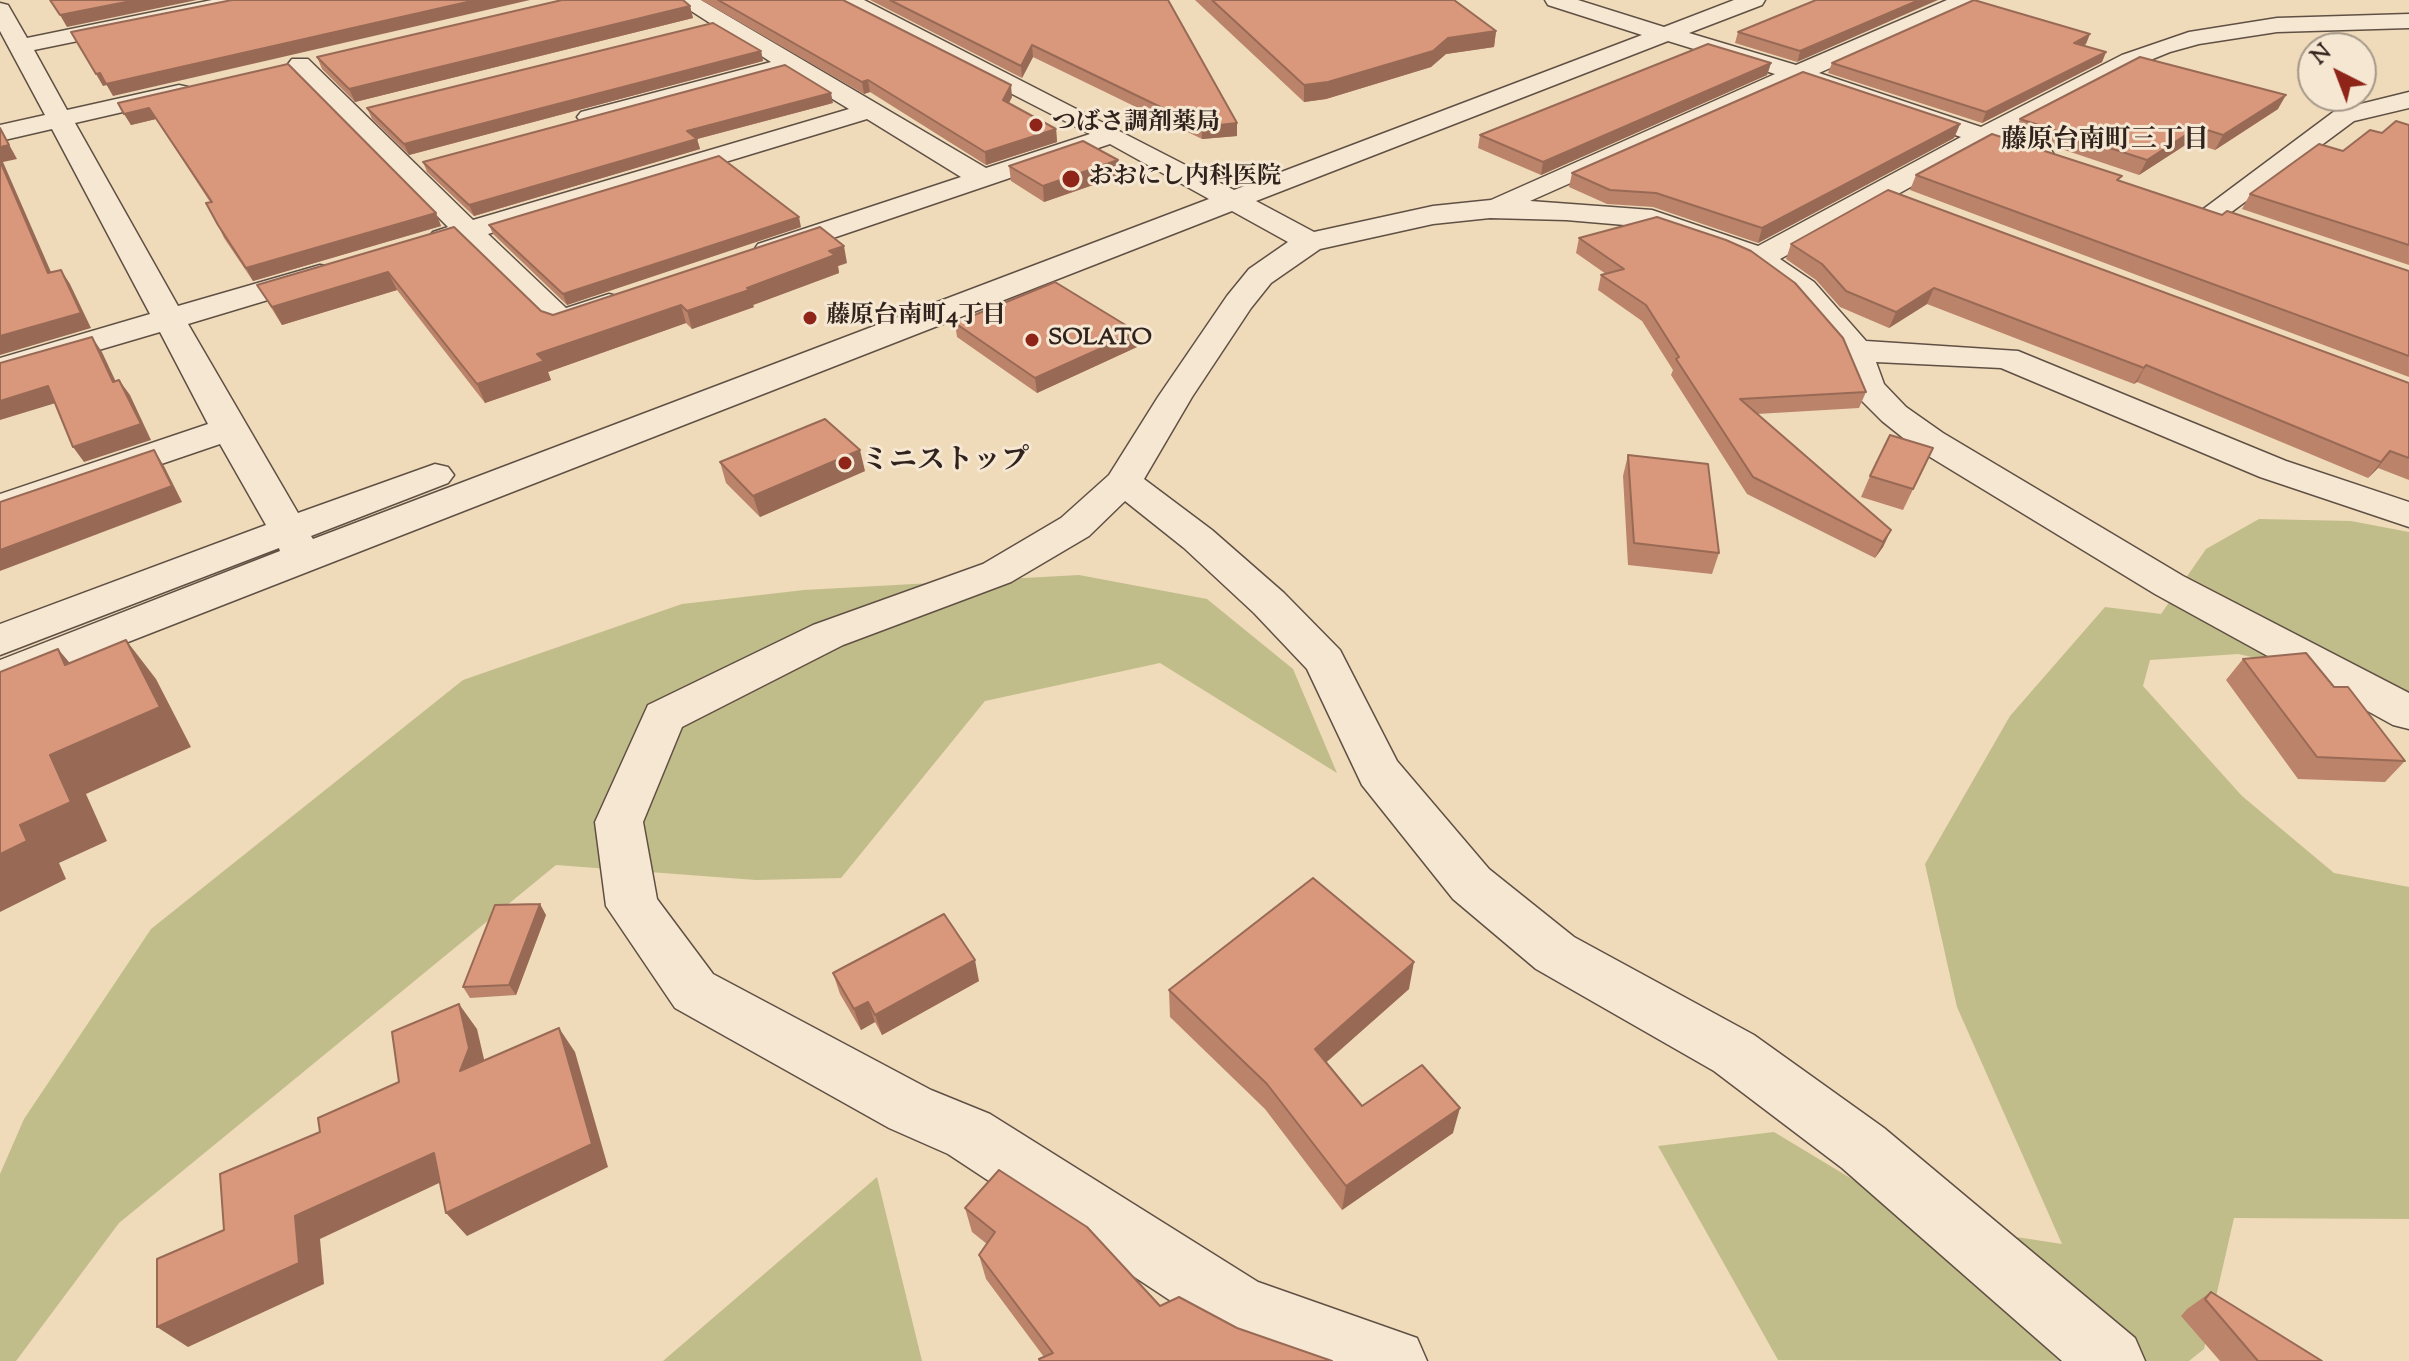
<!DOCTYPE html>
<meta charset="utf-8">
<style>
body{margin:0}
#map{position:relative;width:2409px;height:1361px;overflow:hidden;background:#efdaba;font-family:"Sorts Mill Goudy",serif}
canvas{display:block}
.north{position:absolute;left:2297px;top:32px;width:80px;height:80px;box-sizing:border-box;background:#f5e7d2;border:2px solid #a69889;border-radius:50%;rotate:318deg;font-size:22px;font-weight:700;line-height:32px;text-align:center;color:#30221c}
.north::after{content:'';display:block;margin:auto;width:28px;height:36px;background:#8f2418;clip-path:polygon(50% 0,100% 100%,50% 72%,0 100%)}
</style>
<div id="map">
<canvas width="2409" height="1361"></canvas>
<div class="north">N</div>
</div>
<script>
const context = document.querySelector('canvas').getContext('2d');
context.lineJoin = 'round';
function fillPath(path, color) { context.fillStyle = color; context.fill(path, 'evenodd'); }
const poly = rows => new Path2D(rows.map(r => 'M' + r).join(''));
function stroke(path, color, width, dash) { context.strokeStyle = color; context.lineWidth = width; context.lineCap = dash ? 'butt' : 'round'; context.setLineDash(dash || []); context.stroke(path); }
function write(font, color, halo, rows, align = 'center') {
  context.font = font + ' "Sorts Mill Goudy","Noto Serif JP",serif'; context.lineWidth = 6; context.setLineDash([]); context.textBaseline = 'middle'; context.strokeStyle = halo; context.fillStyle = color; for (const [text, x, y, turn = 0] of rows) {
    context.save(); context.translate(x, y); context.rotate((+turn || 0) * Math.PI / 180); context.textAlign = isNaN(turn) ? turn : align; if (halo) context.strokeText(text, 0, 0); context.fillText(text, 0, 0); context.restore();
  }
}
const green = poly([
 [2259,519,2351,521,2409,532,2409,721,2306,669,2238,654,2150,660,2143,686,2242,796,2334,873,2409,887,2409,1219,2234,1218,2204,1349,2189,1361,1778,1360,1658,1146,1774,1132,1925,1223,2062,1244,1957,1007,1925,864,2010,716,2105,607,2161,614,2206,549],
 [1079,575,1207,599,1293,669,1337,773,1160,663,985,701,841,878,756,880,556,865,119,1223,16,1361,0,1361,0,1174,24,1119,151,929,463,680,682,604,804,590],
 [877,1177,922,1361,663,1361]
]);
const minor = poly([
 [212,0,255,0,244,7,34,50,67,110,179,85,188,87,191,92,188,97,75,123,178,306,320,265,331,267,335,274,331,281,188,324,298,513,435,464,448,467,454,475,448,483,311,536,313,539,1209,199,1110,144,780,256,769,259,758,256,754,250,758,244,961,177,867,119,488,234,566,308,609,294,620,297,625,304,620,311,561,330,550,327,462,242,443,247,433,244,428,238,433,232,448,227,292,69,288,64,292,59,308,59,473,220,849,109,788,72,590,125,581,122,577,117,581,112,771,62,674,0,701,0,986,168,1090,134,839,5,836,0,864,0,1234,190,1642,35,1548,5,1545,0,1578,0,1664,27,1734,0,1765,0,1762,5,1689,33,1796,65,1947,0,1976,0,1973,5,1819,73,1981,127,2122,55,2189,32,2277,18,2409,14,2409,28,2277,32,2199,44,2170,52,2138,65,2005,135,2051,150,2055,156,2051,162,2042,164,1985,146,1780,259,1814,282,1866,341,2018,351,2286,461,2409,502,2409,527,2260,477,2001,368,1876,362,1884,384,1906,407,1943,433,2183,576,2409,693,2409,729,2393,725,2155,594,1917,449,1882,421,1856,395,1840,353,1792,296,1748,264,1723,252,1648,227,1566,220,1490,218,1433,224,1320,249,1271,283,1251,308,1192,397,1144,479,1212,530,1284,593,1340,650,1397,761,1489,869,1574,937,1754,1035,1884,1128,2135,1338,2145,1361,2062,1361,1842,1168,1714,1071,1536,969,1453,899,1362,785,1307,669,1254,613,1184,548,1125,501,1089,536,1011,582,843,645,682,727,643,822,657,899,713,974,931,1090,990,1114,1258,1282,1417,1338,1427,1361,1298,1361,1218,1332,948,1154,889,1128,675,1008,606,906,595,822,648,705,813,625,983,564,1061,518,1109,475,1158,397,1227,296,1249,269,1288,242,1232,211,0,692,0,660,280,551,279,548,0,655,0,624,266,525,220,444,0,519,0,494,208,424,160,332,0,379,0,358,150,314,52,129,0,141,0,125,45,115,0,31,0,3,8,5,27,38,212,0],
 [1668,41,1775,74,1491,200,1433,206,1314,232,1256,201,1668,41],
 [1798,82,1961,137,1758,246,1652,210,1530,201,1798,82],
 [2409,92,2409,108,2354,121,2222,219,2212,222,2202,219,2198,213,2336,110,2409,92]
]);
const wall = poly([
 [701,0,843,0,1012,97,1009,103,1056,129,1057,142,986,165,870,92,864,94],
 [870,0,1168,0,1237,123,1237,136,1202,139,1033,57,1022,78],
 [1195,0,1454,0,1496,31,1494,47,1446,54,1431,67,1326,99,1304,102],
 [1816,0,1797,62,1735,43,1738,32],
 [684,1,690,6,693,18,355,102,322,69,317,57],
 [2086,44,2083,46,2106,52,2102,62,1982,123,1828,73,1832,63],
 [761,51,763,61,409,155,372,119,367,108],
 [1771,63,1767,75,1541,175,1478,148,1480,135],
 [288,64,436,213,441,226,253,281,224,238,218,225,210,202,156,119,131,125,118,103],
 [833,103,697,139,700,149,474,216,427,172,423,162],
 [2278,109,2215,150,2190,142,2139,175,2014,133,2020,119],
 [1960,124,1954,138,1758,243,1653,207,1607,204,1569,187,1572,173],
 [2409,125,2409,265,2242,209,2250,194,2382,133],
 [1009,166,1119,176,1044,202,1011,181],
 [1916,175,2120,181,2222,215,2409,271,2409,377,1910,190],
 [489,225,801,227,567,305,493,234],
 [454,227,541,311,553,315,847,263,838,266,839,273,753,305,754,307,692,329,686,323,548,372,551,380,485,403,397,290,282,325,257,285],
 [1579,238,1866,392,1859,408,1757,414,1891,530,1883,547,1875,558,1747,494,1671,375,1673,370,1642,321,1598,290,1601,275,1606,274,1576,253],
 [1791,244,2409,383,2409,480,2378,468,2368,478,2137,382,2134,384,1927,304,1889,328,1840,307,1816,280,1786,259],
 [955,323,1137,332,1137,347,1037,393,957,337],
 [1933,448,1903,510,1861,497,1870,476],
 [1628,455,1719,553,1712,574,1628,565,1623,476],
 [720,462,865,471,760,517,726,483],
 [2243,659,2334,687,2405,761,2385,782,2298,779,2226,680],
 [546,915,516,995,470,998,463,987],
 [833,973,979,981,882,1035,875,1022,861,1030,840,994],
 [1409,989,1326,1062,1362,1106,1453,1133,1342,1210,1265,1109,1170,1017,1169,990],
 [965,1208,1160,1306,1237,1328,1044,1357,986,1279,979,1255,987,1244,972,1232],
 [2211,1292,2322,1361,2220,1361,2181,1316,2187,1309]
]);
const shadedWall = poly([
 [136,0,197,0,67,27,60,15],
 [476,0,530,0,113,96,106,84],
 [1919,0,1938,0,1797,62,1800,51],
 [690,6,693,18,355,102,349,89],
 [1496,31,1494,47,1446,54,1431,67,1326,99,1304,102,1304,85,1448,38],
 [2090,34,2086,44,2070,53,2074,43],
 [1032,45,1033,57,1022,78,1021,66],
 [761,51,763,61,409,155,404,144],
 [2106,52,2102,62,1982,123,1986,112],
 [1771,63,1767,75,1541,175,1543,162],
 [100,73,107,85,103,86,96,74],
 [868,80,870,92,864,94,862,82],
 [1011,85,1012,97,1004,112,1003,100],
 [831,93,833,103,697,139,700,149,474,216,469,205,687,131],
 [2286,95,2278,109,2215,150,2223,135],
 [149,108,156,119,131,125,124,114],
 [1237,123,1237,136,1202,139,1202,127],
 [1960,124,1954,138,1758,243,1762,228],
 [2198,127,2190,142,2139,175,2147,160],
 [0,128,17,159,3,162,58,288,48,273,0,161],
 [1056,129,1057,142,986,165,985,152],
 [1118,160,1119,176,1044,202,1043,186],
 [436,213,441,226,253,281,246,268],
 [799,217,801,227,567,305,563,294],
 [844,246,847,263,838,266,839,273,753,305,754,307,692,329,687,311],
 [61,270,70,284,91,328,0,355,0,336],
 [388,272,397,290,282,325,272,307],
 [1934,288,1927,304,1889,328,1896,312],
 [681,305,686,323,548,372,551,380,485,403,477,384,537,354],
 [1137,332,1137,347,1037,393,1035,378],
 [92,337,102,352,123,397,113,382],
 [2146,365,2137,382,2134,384,2144,368],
 [119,380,130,395,151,440,84,462,73,447],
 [48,386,59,402,0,420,0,401],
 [154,450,164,466,182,502,0,571,0,550],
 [860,450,865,471,760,517,753,496],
 [2390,451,2378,468,2368,478,2381,462],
 [1891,530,1883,547,1875,558,1883,542],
 [126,640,156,679,191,747,86,794,107,841,59,863,66,879,0,912,0,854,20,825,50,755],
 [58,649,91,688,65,665],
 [540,904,546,915,516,995,509,985],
 [975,960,979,981,882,1035,875,1015],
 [1414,962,1409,989,1312,1075,1315,1049],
 [868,1002,875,1022,861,1030,854,1009],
 [459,1004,477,1029,487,1072,460,1071],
 [559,1028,575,1052,608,1167,467,1236,446,1213],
 [1460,1108,1453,1133,1342,1210,1346,1186],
 [434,1153,454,1176,320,1239,324,1284,188,1347,157,1327,295,1216]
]);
const building = poly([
 [50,0,136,0,60,15,50,0],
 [232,0,476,0,106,84,100,73,96,74,71,32,232,0],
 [562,0,683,0,690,6,349,89,317,57,562,0],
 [718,0,843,0,1011,85,1003,100,1056,129,985,152,868,80,862,82,718,0],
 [890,0,1168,0,1237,123,1202,127,1032,45,1021,66,890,0],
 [1212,0,1454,0,1496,31,1448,38,1433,51,1328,82,1304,85,1212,0],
 [1816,0,1919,0,1800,51,1738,32,1816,0],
 [1974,0,2090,34,2074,43,2106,52,1986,112,1832,63,1974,0],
 [713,23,761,51,404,144,367,108,713,23],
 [1708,44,1771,63,1543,162,1480,135,1708,44],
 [2140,57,2286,95,2223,135,2198,127,2147,160,2020,119,2140,57],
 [288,64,436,213,246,268,218,225,206,203,212,202,149,108,124,114,118,103,288,64],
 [785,65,831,93,687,131,697,139,469,205,423,162,785,65],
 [1803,72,1960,124,1762,228,1656,193,1610,190,1572,173,1803,72],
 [2396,121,2409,125,2409,245,2250,194,2319,144,2343,151,2370,130,2382,133,2396,121],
 [0,128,9,145,0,147,0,128],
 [1992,134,2122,176,2117,180,2222,215,2227,211,2409,271,2409,356,1916,175,1992,134],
 [1083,141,1118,160,1043,186,1009,166,1083,141],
 [719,156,799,217,563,294,489,225,719,156],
 [0,161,48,273,61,270,81,313,0,336,0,161],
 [1888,190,2409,383,2409,458,2390,451,2381,462,2146,365,2144,368,1934,288,1896,312,1846,291,1822,264,1791,244,1888,190],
 [1657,217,1726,240,1751,251,1795,283,1843,338,1866,392,1740,399,1891,530,1883,542,1753,477,1676,359,1679,357,1646,305,1601,275,1624,269,1579,238,1657,217],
 [454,227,541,311,553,315,820,227,844,246,829,251,835,255,747,288,749,290,687,311,681,305,537,354,544,361,477,384,388,272,272,307,257,285,454,227],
 [1055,282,1137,332,1035,378,955,323,1055,282],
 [92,337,113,382,119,380,141,424,73,447,48,386,0,401,0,363,92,337],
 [825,419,860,450,753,496,720,462,825,419],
 [1890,435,1933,448,1913,489,1870,476,1890,435],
 [154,450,172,486,0,550,0,502,154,450],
 [1628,455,1708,464,1719,553,1634,543,1628,455],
 [126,640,160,707,50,755,71,802,20,825,27,841,0,854,0,672,58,649,65,665,126,640],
 [2306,653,2334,687,2348,687,2405,761,2317,757,2243,659,2306,653],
 [1313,878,1414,962,1315,1049,1362,1106,1422,1065,1460,1108,1346,1186,1267,1084,1169,990,1313,878],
 [540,904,509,985,463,987,495,905,540,904],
 [944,914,975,960,875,1015,868,1002,854,1009,833,973,944,914],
 [459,1004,469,1048,460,1071,559,1028,592,1144,446,1213,434,1153,295,1216,299,1263,157,1327,157,1259,224,1230,220,1174,320,1132,318,1118,399,1082,392,1032,459,1004],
 [999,1170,1087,1227,1160,1306,1179,1297,1237,1328,1332,1361,1040,1361,1039,1359,1053,1353,979,1255,995,1232,965,1208,999,1170],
 [2211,1292,2322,1361,2258,1361,2205,1299,2211,1292]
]);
const markers = [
 [1036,125,8,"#8f2418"],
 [1071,179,10,"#8f2418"],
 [810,318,8,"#8f2418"],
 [1032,340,8,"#8f2418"],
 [845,463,8,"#8f2418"]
];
const farPoinames = [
 ["つばさ調剤薬局",1052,125],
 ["おおにし内科医院",1089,179],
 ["藤原台南町4丁目",826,318],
 ["SOLATO",1048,340]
];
const farNeighbourhoodnames = [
 ["藤原台南町三丁目",2105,143]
];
const poiNames = [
 ["ミニストップ",861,463]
];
fillPath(green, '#c1bd8a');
stroke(minor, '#605044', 3);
fillPath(minor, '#f5e7d2');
fillPath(wall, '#bb836a');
fillPath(shadedWall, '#986a56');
fillPath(building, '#d9987b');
stroke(building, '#986a56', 2);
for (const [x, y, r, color] of markers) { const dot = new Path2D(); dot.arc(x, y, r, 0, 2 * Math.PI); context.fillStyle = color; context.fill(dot); stroke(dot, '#f5e7d2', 3); }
write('bold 24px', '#30221c', '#f5e7d2', farPoinames, 'left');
write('bold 26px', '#30221c', '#f5e7d2', farNeighbourhoodnames);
write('bold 28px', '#30221c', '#f5e7d2', poiNames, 'left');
</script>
